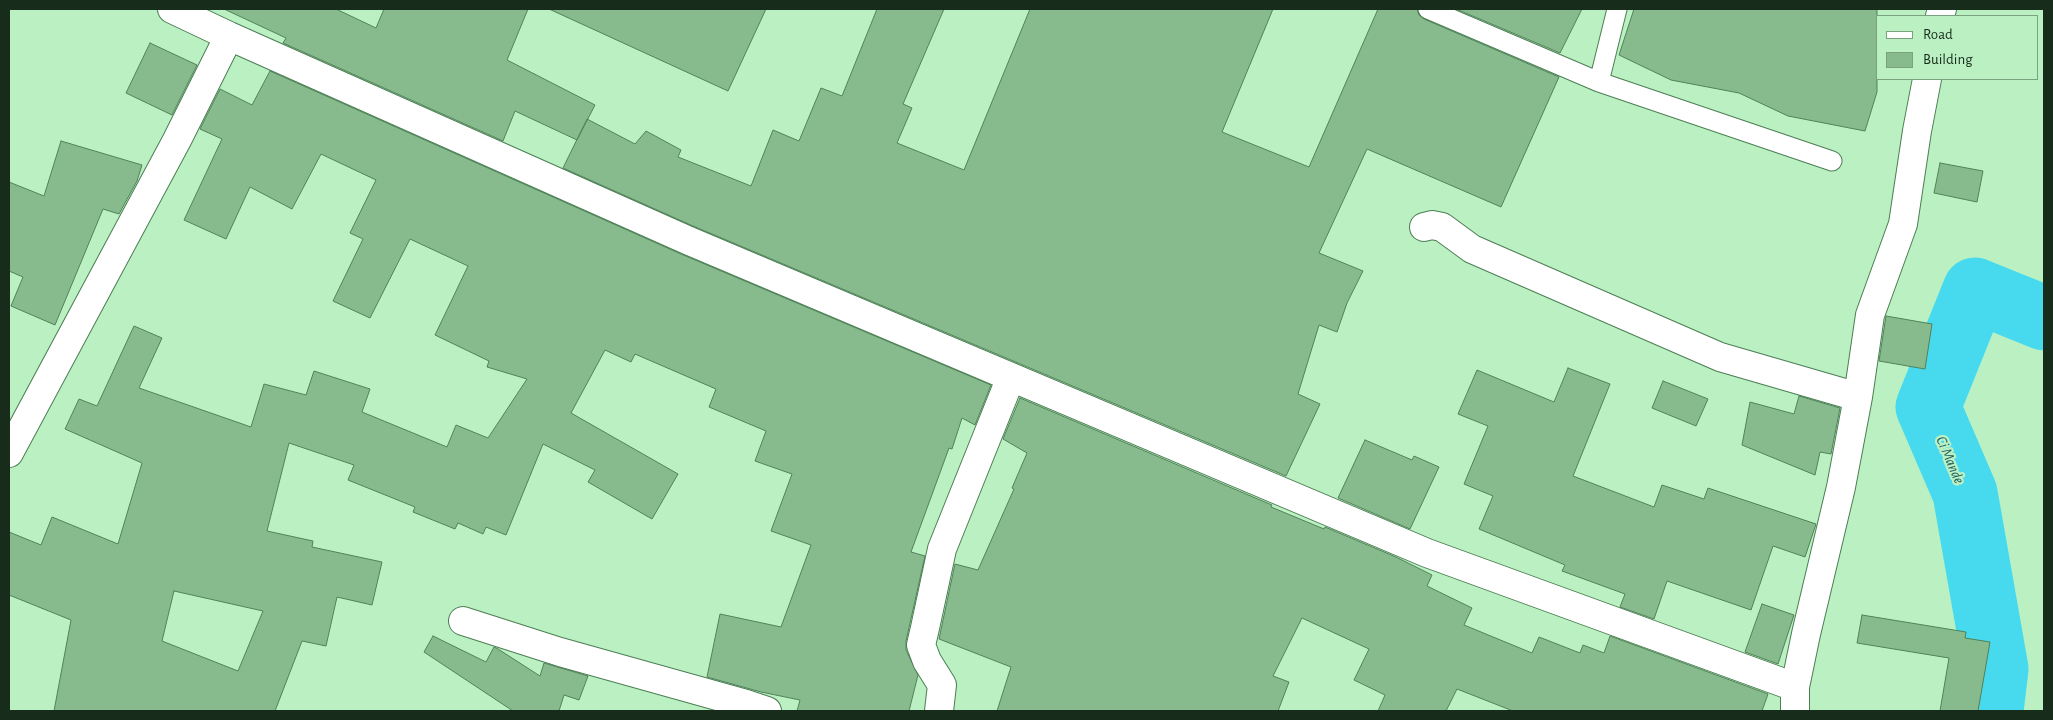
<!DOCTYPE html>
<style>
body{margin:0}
#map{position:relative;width:2053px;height:720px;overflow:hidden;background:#bbf1c2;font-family:"Alegreya Sans",sans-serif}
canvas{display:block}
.frame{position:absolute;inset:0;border:10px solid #182c1b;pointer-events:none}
.legend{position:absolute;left:1876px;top:15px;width:162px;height:65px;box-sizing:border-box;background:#bbf1c2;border:1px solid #7aa27f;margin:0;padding:6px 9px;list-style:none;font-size:15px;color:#182c1b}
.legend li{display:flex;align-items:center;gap:10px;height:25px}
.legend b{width:25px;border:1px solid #7aa27f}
</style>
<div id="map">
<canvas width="2053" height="720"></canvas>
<div class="frame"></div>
<ul class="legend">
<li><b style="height:6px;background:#fff"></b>Road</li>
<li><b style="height:14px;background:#87bb8e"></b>Building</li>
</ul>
</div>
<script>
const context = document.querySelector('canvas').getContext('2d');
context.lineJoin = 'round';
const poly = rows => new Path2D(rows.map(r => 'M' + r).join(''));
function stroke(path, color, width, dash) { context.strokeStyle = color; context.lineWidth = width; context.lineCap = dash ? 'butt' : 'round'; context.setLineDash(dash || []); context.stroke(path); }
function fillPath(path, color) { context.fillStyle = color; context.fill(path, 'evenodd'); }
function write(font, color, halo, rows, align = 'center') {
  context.font = font + ' "Alegreya Sans",sans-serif'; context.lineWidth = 4.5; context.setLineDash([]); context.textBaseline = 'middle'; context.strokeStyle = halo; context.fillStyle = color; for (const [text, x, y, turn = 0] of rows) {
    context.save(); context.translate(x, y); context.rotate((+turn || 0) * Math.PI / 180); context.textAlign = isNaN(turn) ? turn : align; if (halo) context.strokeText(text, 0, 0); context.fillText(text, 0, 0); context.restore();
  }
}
const river = poly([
 [1991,711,1996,669,1965,493,1928,407,1975,290,2044,318]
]);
const building = poly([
 [224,9,336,9,376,28,384,9,528,9,507,60,595,105,577,140,515,111,503,141,283,43,286,38,224,9],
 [549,9,766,9,728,91,549,9],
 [877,9,944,9,903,104,912,108,897,143,964,170,1030,9,1273,9,1222,132,1309,167,1378,9,1417,9,1419,15,1424,19,1559,77,1501,207,1367,149,1319,253,1363,271,1347,303,1337,332,1319,325,1298,394,1320,404,1286,476,693,226,563,168,587,119,635,144,646,131,681,150,678,157,751,186,773,130,799,141,821,88,842,96,877,9],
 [1456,9,1582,9,1560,53,1456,9],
 [1634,9,1877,9,1877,92,1865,131,1788,116,1739,93,1671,80,1619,55,1634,9],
 [150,43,197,65,172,115,126,93,150,43],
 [270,71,681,254,991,385,975,425,962,418,952,449,949,448,911,552,925,556,906,641,906,650,918,675,909,711,797,711,800,700,761,692,707,677,720,614,781,627,811,545,771,531,792,474,755,461,766,431,709,407,716,389,635,354,631,362,605,350,571,413,678,474,652,519,588,482,595,470,543,444,506,535,486,527,483,534,458,523,455,529,413,512,415,507,348,480,354,465,289,443,267,531,313,541,312,547,382,562,372,605,337,597,326,646,302,641,275,711,54,711,71,620,9,595,9,532,41,545,52,517,118,544,142,463,65,429,79,399,97,406,134,326,162,338,139,388,251,427,264,384,306,395,314,371,370,389,362,412,447,447,456,425,488,438,527,379,487,367,489,361,435,335,468,266,410,239,370,318,333,301,363,239,350,233,376,180,321,154,292,209,250,187,226,239,184,220,222,139,200,129,220,89,252,105,270,71],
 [174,591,263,611,238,671,162,641,174,591],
 [61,141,142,165,137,181,119,214,103,209,55,325,11,306,23,277,9,271,9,182,44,196,61,141],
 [1940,163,1983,171,1977,202,1934,193,1940,163],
 [1886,316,1932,324,1925,369,1879,361,1886,316],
 [1568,368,1610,384,1573,476,1654,507,1662,485,1704,499,1708,488,1816,524,1805,557,1773,546,1751,610,1667,581,1654,619,1620,607,1625,594,1562,571,1565,565,1479,529,1493,496,1464,484,1488,426,1458,414,1477,370,1554,402,1568,368],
 [1663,381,1708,399,1696,426,1652,408,1663,381],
 [1799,396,1840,408,1831,454,1820,452,1815,475,1742,445,1750,402,1794,414,1799,396],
 [1020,398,1272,505,1271,507,1324,529,1325,527,1396,557,1432,575,1427,586,1472,608,1464,625,1532,653,1539,637,1580,653,1583,645,1604,653,1610,636,1768,694,1762,711,1513,711,1457,689,1446,711,1378,711,1385,695,1354,680,1369,649,1302,618,1273,676,1289,682,1278,711,997,711,1011,667,939,639,955,564,978,570,1014,489,1012,488,1027,453,1003,439,1020,398],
 [1365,440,1412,460,1414,456,1439,467,1410,529,1338,498,1365,440],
 [1762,604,1794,615,1778,664,1745,652,1762,604],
 [1862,615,1966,632,1965,638,1990,642,1978,711,1940,711,1949,658,1857,643,1862,615],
 [433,636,486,662,494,647,498,649,540,676,544,663,588,676,579,700,564,695,559,711,513,711,424,652,433,636]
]);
const service = poly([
 [1428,9,1599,82,1832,161],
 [1599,82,1617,9]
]);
const minor = poly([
 [172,9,229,36,687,240,1427,553,1795,687],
 [1940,16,1942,9],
 [1424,227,1432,225,1442,227,1472,249,1720,357,1858,397],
 [9,453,177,140,229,36],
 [463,621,560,652,746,704,767,711],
 [939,711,942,685,927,661,921,645,925,628,942,549,1011,377],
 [1795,711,1795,687,1806,634,1841,487,1858,397,1870,315,1903,224,1917,131,1927,79]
]);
const waterNames = [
 ["Ci Mande",1950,460,67]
];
stroke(river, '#47daee', 65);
fillPath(building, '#87bb8e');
stroke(building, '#508258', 1);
stroke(service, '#4c7e54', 21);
stroke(minor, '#4c7e54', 30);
stroke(service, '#fff', 19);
stroke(minor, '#fff', 28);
write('italic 15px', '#1e5a62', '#bbf1c2', waterNames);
</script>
